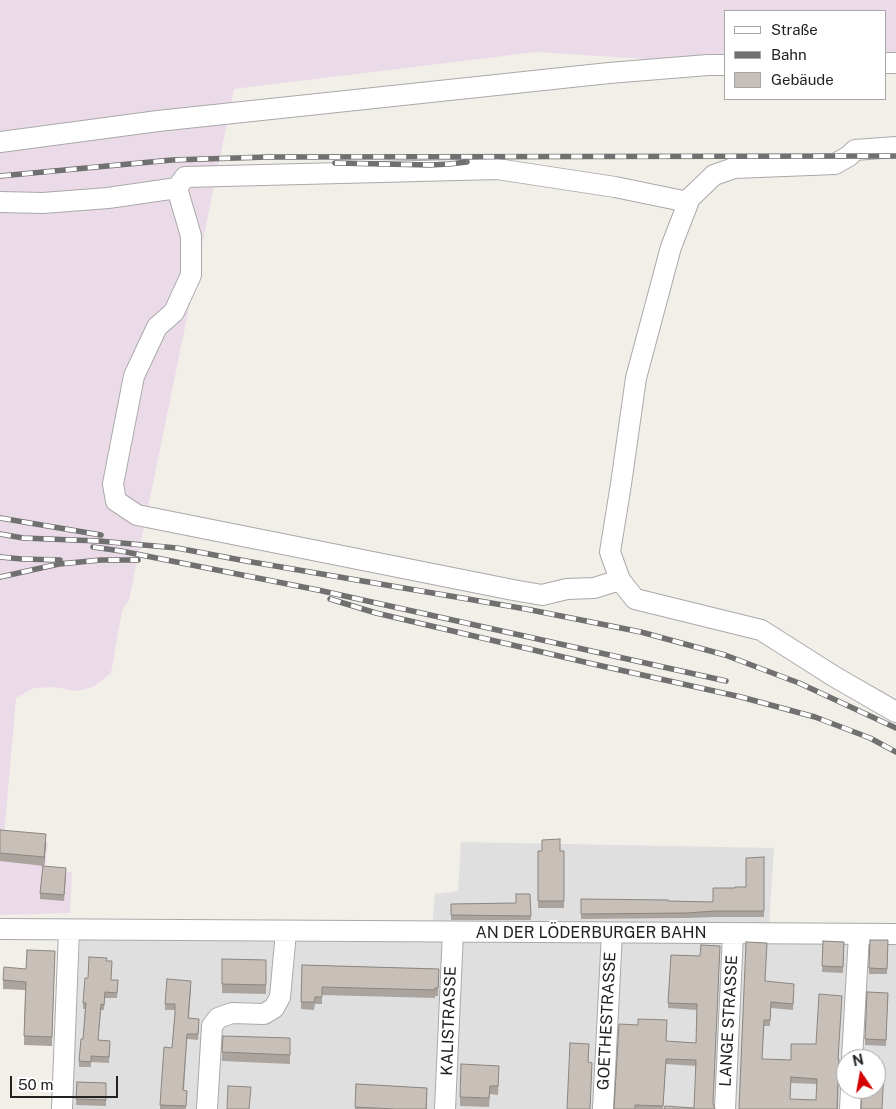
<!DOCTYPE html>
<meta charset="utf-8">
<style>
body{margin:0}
#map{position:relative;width:896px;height:1109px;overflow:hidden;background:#f2efe9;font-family:"Public Sans",sans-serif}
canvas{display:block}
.legend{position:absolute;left:724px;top:10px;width:162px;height:90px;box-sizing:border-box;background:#fff;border:1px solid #a7a7a7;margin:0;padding:6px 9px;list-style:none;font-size:15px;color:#222}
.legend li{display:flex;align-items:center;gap:10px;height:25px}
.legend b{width:25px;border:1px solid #a7a7a7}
.north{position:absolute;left:836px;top:1049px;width:50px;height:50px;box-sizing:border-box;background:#fff;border:1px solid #a7a7a7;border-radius:50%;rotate:348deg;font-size:14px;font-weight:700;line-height:20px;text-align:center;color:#222}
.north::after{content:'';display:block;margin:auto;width:18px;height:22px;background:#d40000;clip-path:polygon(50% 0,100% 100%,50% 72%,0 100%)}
.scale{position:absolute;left:10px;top:1076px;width:108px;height:22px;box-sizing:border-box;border:2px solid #222;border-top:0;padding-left:6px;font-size:15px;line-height:18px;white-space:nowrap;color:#222;-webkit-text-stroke:4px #fff;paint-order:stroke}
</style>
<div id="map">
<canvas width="896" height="1109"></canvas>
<ul class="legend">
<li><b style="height:6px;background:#fff"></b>Straße</li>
<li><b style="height:6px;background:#707070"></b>Bahn</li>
<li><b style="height:14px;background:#c7bfb8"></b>Gebäude</li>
</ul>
<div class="north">N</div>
<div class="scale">50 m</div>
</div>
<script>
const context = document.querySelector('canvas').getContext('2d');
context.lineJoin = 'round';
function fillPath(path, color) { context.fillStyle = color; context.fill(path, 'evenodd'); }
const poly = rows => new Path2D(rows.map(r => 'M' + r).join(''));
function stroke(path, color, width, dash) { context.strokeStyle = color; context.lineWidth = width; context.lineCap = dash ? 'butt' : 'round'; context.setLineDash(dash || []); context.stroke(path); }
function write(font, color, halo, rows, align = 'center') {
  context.font = font + ' "Public Sans",sans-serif'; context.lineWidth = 4; context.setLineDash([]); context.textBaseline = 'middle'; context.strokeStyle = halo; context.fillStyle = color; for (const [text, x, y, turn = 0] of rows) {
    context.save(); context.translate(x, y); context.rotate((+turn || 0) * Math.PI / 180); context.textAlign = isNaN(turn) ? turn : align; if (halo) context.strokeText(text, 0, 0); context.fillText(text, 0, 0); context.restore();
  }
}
const residential = poly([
 [461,842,774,848,769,925,896,925,896,1109,70,1109,80,940,431,942,435,894,458,891],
 [846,1059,876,1059,876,1089,846,1089]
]);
const industrial = poly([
 [0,0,896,0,896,74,885,73,885,11,725,11,725,64,536,52,234,89,129,600,122,611,111,673,93,687,77,691,54,687,34,688,16,698,4,837,48,842,45,870,72,872,70,913,0,915]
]);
const minor = poly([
 [885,63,896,63],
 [0,142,158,121,609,73,708,65,725,65],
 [896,147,855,150,849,156,835,164,734,168,714,175,690,198,671,247,636,378,621,484,610,552,620,580,635,599,761,630,835,677,896,712],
 [0,202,43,203,108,198,177,188],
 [620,580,594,588,567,589,542,595,513,590,137,515,116,501,113,484,134,376,157,327,174,312,191,275,191,236,177,188,185,177,497,169,615,187,688,202],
 [1,929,896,934],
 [852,1059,859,934],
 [62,1109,69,930],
 [207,1109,212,1026,218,1018,232,1013,264,1014,274,1008,280,997,286,932],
 [445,1109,453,932],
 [603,1109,612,933],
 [725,1109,733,934],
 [850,1109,851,1089]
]);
const rail = poly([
 [335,163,430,165,449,164,467,162],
 [0,176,172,160,268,157,896,156],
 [0,518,101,535],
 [0,534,23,538,99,541,177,548,246,561,526,609,641,632,725,655,799,683,896,728],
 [93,547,121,551,318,590,726,681],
 [0,557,22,559,60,560],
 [0,577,59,564,101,560,138,560],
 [330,599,376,613,593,664,741,697,815,717,870,738,896,752]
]);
const wall = poly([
 [0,830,46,843,44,866,0,861],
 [538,851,564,851,564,908,538,908],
 [764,857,764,917,716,917,686,918,581,919,581,899,713,902,735,888,746,887],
 [66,874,64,901,40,899,40,893],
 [530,894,531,920,451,920,451,904,516,903],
 [888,940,887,974,869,974,869,968],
 [823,941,844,942,843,973,822,972],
 [55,951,52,1046,24,1045,25,990,3,989,3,980,26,969],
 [671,955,700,956,713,1104,694,1108,696,1066,666,1064,663,1109,614,1109,667,1041,696,1043,697,1010,668,1008],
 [222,959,266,960,266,994,222,993],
 [106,961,111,980,118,980,117,998,105,998,104,1010,101,1010,98,1040,110,1041,109,1063,91,1062,91,1067,79,1067,79,1061,83,1039,85,1009,83,1009,83,1003,88,978],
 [302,965,439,969,438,996,435,996,435,998,322,995,322,1004,315,1004,314,1010,301,1009],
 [765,981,794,990,793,1010,771,1008,770,1026,764,1026,762,1059,791,1060,839,1059,838,1109,739,1109],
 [791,1083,817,1084,816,1100,790,1099],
 [191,987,189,1018,199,1024,198,1040,187,1039,184,1090,187,1091,186,1109,160,1109,160,1105,172,1048,175,1010,165,1010,165,1004],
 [888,993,886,1046,865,1045,865,1039],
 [290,1038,290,1064,222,1061,222,1052],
 [499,1075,498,1095,490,1094,489,1107,460,1106,460,1097],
 [77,1082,106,1083,106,1106,76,1105],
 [356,1084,427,1088,427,1109,355,1109]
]);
const shadedWall = poly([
 [46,834,46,843,44,866,44,857]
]);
const building = poly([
 [0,830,46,834,44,857,0,853,0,830],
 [560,839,560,851,564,851,564,901,538,901,538,851,542,851,542,840,560,839],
 [764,857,764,911,716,911,686,913,581,914,581,899,668,900,668,901,713,902,713,888,735,888,735,887,746,887,746,858,764,857],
 [43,866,66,868,64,895,40,893,43,866],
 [516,894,530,894,531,916,451,915,451,904,516,903,516,894],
 [870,940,888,940,887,969,869,968,870,940],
 [823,941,844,942,843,967,822,966,823,941],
 [746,942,767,943,765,981,794,984,793,1004,771,1002,770,1020,764,1020,762,1059,791,1060,791,1044,816,1044,819,994,842,996,838,1059,839,1059,837,1109,739,1109,746,942],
 [791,1077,817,1079,816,1100,790,1099,791,1077],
 [701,945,720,946,713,1103,715,1109,664,1109,665,1106,694,1108,696,1060,666,1059,663,1106,635,1105,635,1109,614,1109,619,1024,638,1025,638,1019,667,1020,666,1041,696,1043,697,1004,668,1003,671,955,700,956,701,945],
 [27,950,55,951,52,1037,24,1036,26,982,3,980,4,967,26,969,27,950],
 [89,957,107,958,106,961,112,961,111,980,118,980,117,993,105,992,104,1005,101,1004,98,1040,110,1041,109,1057,91,1056,91,1062,79,1061,81,1039,83,1039,86,1003,83,1003,85,978,88,978,89,957],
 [222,959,266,960,266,985,222,984,222,959],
 [302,965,439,969,438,988,435,988,435,990,322,987,322,997,315,997,314,1002,301,1002,302,965],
 [167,979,191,981,188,1018,199,1019,198,1034,187,1034,183,1090,187,1091,186,1106,160,1105,164,1047,172,1048,175,1013,175,1004,165,1004,167,979],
 [867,992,888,993,886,1040,865,1039,867,992],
 [223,1036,290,1038,290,1055,222,1052,223,1036],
 [570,1043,589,1044,588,1062,592,1063,590,1109,567,1109,570,1043],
 [461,1064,499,1066,498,1086,490,1086,489,1098,460,1097,461,1064],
 [876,1068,884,1069,882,1109,861,1109,862,1089,876,1089,876,1068],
 [77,1082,106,1083,106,1100,76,1099,77,1082],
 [356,1084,427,1088,426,1109,394,1109,355,1107,356,1084],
 [228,1086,251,1087,249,1109,227,1109,228,1086]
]);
const streetNames = [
 ["AN DER LÖDERBURGER BAHN",591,933],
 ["KALISTRASSE",449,1021,-88],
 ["GOETHESTRASSE",607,1021,-87],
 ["LANGE STRASSE",729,1021,-87]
];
fillPath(residential, '#e0dfdf');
fillPath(industrial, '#ebdbe8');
stroke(minor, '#a9a9a9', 22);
stroke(minor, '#fff', 20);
stroke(rail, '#707070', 5.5);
stroke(rail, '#fff', 4, [11]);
fillPath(wall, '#aba49e');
fillPath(shadedWall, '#8b8681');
fillPath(building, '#c7bfb8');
stroke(building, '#8b8681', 1);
write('16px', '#222', '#fff', streetNames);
</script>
